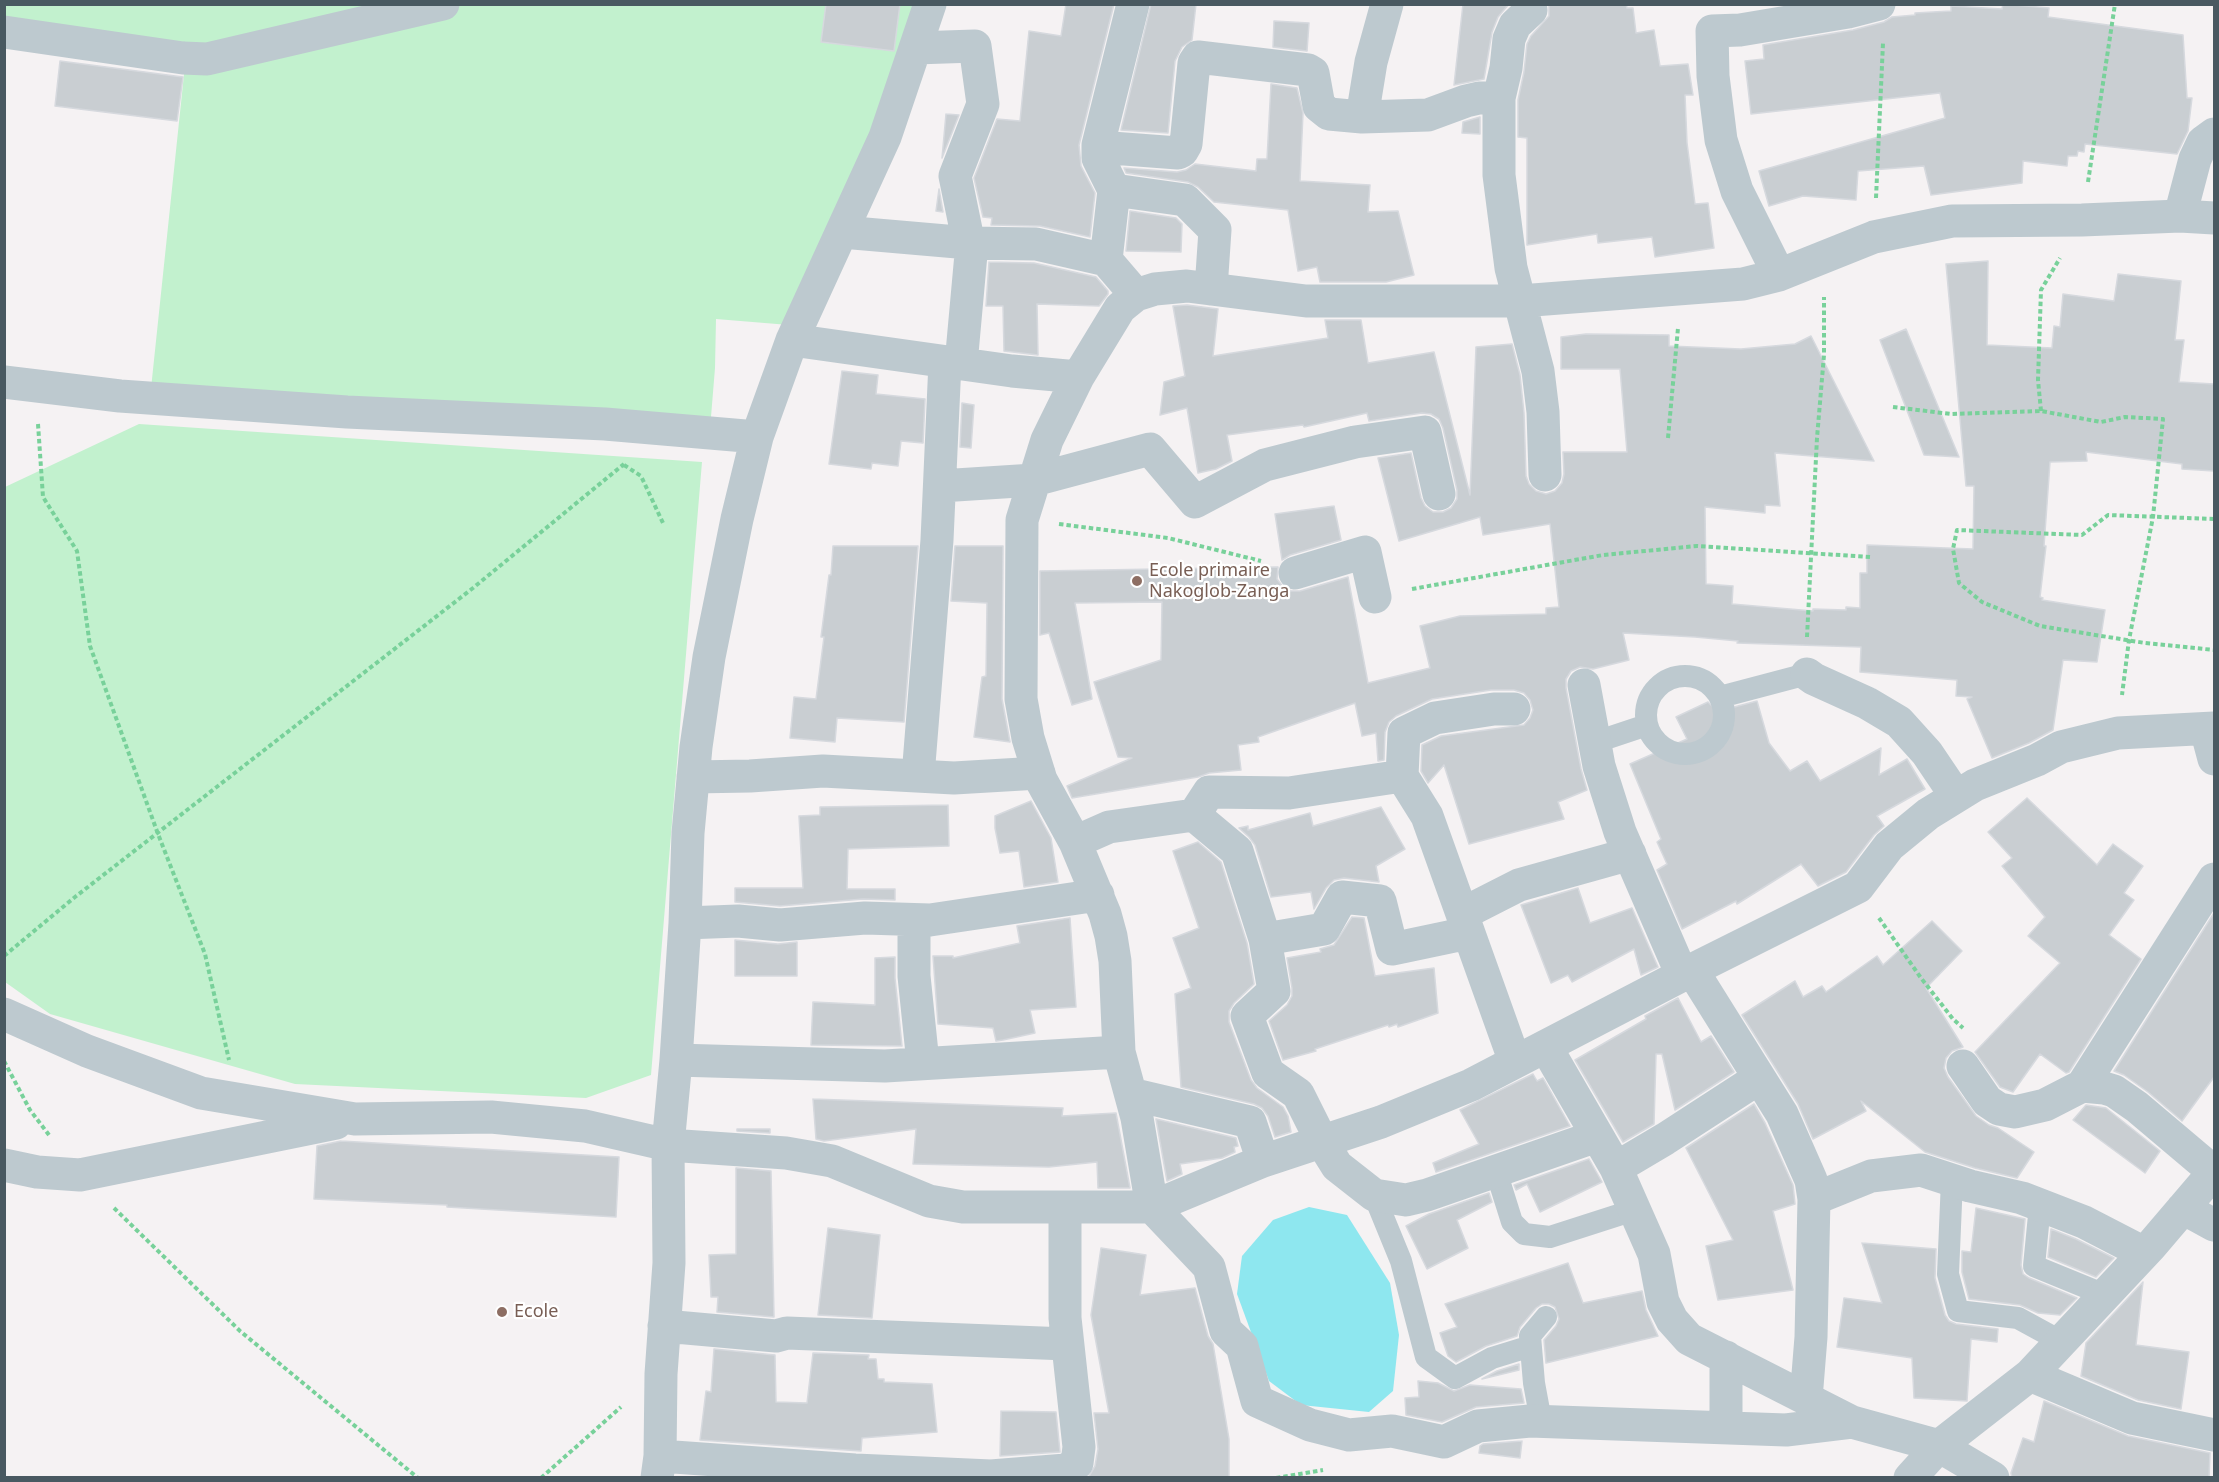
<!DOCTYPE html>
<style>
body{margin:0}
#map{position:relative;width:2219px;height:1482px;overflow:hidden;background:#f5f2f3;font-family:"Noto Sans",sans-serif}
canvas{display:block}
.frame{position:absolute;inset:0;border:6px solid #495961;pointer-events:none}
</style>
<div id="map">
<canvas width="2219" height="1482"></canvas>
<div class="frame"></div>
</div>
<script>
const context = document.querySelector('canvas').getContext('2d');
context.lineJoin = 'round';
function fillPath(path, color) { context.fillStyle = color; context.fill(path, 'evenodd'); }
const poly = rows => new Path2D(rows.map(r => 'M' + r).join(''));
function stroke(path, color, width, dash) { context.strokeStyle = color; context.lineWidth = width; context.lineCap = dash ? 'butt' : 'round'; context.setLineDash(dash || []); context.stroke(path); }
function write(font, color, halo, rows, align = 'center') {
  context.font = font + ' "Noto Sans",sans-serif'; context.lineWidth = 4.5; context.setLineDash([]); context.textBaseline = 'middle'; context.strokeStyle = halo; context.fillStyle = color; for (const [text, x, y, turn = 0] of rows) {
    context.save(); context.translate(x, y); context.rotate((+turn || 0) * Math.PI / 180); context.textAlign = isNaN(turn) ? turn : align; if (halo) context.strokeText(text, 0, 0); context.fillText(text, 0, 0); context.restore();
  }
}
const green = poly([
 [5,4,933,5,789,325,716,319,715,368,710,429,150,398,187,46,5,21],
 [139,424,702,462,651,1075,586,1098,295,1084,50,1014,5,982,5,487]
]);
const water = poly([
 [1309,1207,1347,1215,1390,1283,1399,1335,1393,1391,1369,1412,1301,1405,1269,1381,1237,1294,1242,1256,1273,1220]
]);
const building = poly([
 [826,4,900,4,894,51,821,42,826,4],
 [1066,4,1114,4,1079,145,1081,166,1095,193,1090,237,1040,226,991,225,992,218,983,217,974,178,997,119,1020,121,1029,31,1061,36,1066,4],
 [1151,4,1196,4,1192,40,1182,47,1175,61,1168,133,1121,130,1151,4],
 [1463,4,1509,4,1498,17,1492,32,1484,79,1454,85,1463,4],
 [1549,4,1626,4,1627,8,1633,8,1636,33,1654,30,1660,66,1688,64,1693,95,1685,95,1687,143,1695,204,1708,203,1714,248,1655,257,1652,237,1598,243,1597,234,1527,245,1527,138,1518,137,1518,100,1524,72,1527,44,1531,36,1549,16,1549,4],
 [2003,4,2049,8,2048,17,2183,35,2187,98,2192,98,2188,131,2177,154,2085,144,2084,152,2078,151,2077,156,2068,156,2067,166,2023,161,2022,183,1931,195,1924,166,1858,171,1856,200,1803,196,1769,206,1759,171,1945,118,1940,93,1751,114,1745,61,1764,59,1763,45,1853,30,1884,22,1892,17,1915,15,1915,13,1951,11,1951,6,2002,9,2003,4],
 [1274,21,1309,23,1307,51,1273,47,1274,21],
 [60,61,183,77,177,121,55,106,60,61],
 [1271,84,1297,88,1303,113,1300,181,1370,185,1368,212,1398,211,1414,275,1386,282,1320,282,1317,267,1298,271,1288,210,1214,202,1198,187,1188,182,1126,173,1124,168,1177,172,1186,170,1195,164,1256,171,1257,159,1267,159,1271,84],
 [946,114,959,115,942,158,946,114],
 [1480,117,1480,134,1462,133,1463,122,1480,117],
 [939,189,943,212,936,211,939,189],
 [1130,211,1176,218,1182,224,1181,252,1126,251,1130,211],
 [1988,261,1987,345,2052,348,2054,326,2060,327,2063,294,2114,301,2118,274,2181,281,2175,340,2184,340,2179,382,2214,384,2214,471,2182,469,2182,464,2086,452,2087,461,2050,462,2044,546,2046,546,2040,597,2043,598,2042,600,2105,610,2097,662,2063,660,2053,730,2029,743,1992,758,1967,699,1972,697,1956,696,1957,680,1860,672,1861,647,1737,643,1738,641,1695,637,1623,633,1629,660,1593,669,1580,667,1571,671,1566,679,1566,688,1581,769,1587,790,1558,802,1564,819,1469,844,1444,765,1428,783,1421,771,1422,745,1441,736,1524,725,1530,718,1533,710,1530,700,1524,693,1514,690,1491,690,1432,699,1396,716,1389,722,1385,732,1384,760,1378,761,1376,733,1362,736,1355,703,1258,737,1259,742,1238,745,1241,770,1209,773,1198,777,1072,798,1067,786,1132,758,1118,757,1094,682,1161,660,1162,602,1075,603,1092,699,1072,705,1049,633,1040,635,1040,571,1278,567,1277,579,1283,587,1291,591,1300,591,1348,577,1368,683,1430,668,1420,626,1460,616,1546,614,1546,608,1559,607,1550,524,1483,535,1480,517,1399,541,1378,458,1411,453,1421,498,1425,506,1433,512,1443,512,1451,508,1457,499,1457,490,1443,428,1439,419,1431,414,1422,413,1369,421,1367,413,1304,427,1303,425,1227,435,1232,461,1216,469,1198,473,1187,408,1160,415,1164,382,1185,376,1173,306,1187,305,1218,309,1213,356,1328,338,1325,320,1361,320,1368,363,1434,352,1470,495,1476,347,1512,344,1520,375,1524,413,1526,476,1529,484,1536,491,1546,494,1555,491,1562,483,1564,474,1563,452,1627,452,1620,369,1561,369,1561,337,1586,334,1669,335,1669,346,1741,349,1795,344,1811,336,1874,461,1775,453,1780,506,1765,505,1765,513,1705,507,1706,584,1733,586,1732,604,1813,611,1813,609,1846,610,1846,607,1860,608,1860,573,1867,573,1867,545,1973,549,1974,486,1966,486,1946,264,1988,261],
 [989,262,1034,263,1096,277,1108,291,1108,294,1099,306,1037,304,1038,355,1004,351,1003,306,986,306,989,262],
 [1906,329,1959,457,1924,455,1880,340,1906,329],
 [842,371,878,375,876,394,925,399,923,443,901,441,898,466,872,463,871,469,829,464,842,371],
 [962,403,974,405,971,448,960,447,962,403],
 [1334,506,1341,540,1290,555,1282,560,1275,514,1334,506],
 [833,546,918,546,904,722,837,718,835,742,790,738,794,697,816,699,824,637,821,637,829,575,831,575,833,546],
 [955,546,1003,546,1002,699,1010,742,974,737,982,677,986,676,987,603,951,601,955,546],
 [1757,701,1769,743,1790,771,1807,761,1820,781,1881,748,1879,775,1907,759,1925,789,1877,816,1884,826,1874,835,1846,872,1818,886,1801,864,1737,904,1736,901,1682,929,1657,870,1667,864,1657,842,1661,839,1630,764,1687,739,1676,717,1708,702,1716,710,1723,710,1757,701],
 [2027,798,2097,865,2113,844,2143,866,2124,893,2134,900,2109,935,2141,959,2069,1072,2066,1073,2040,1054,2013,1092,2000,1087,1975,1052,2060,963,2028,936,2045,917,2002,866,2012,858,1988,832,2027,798],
 [1031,801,1051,838,1058,882,1024,887,1019,851,1000,853,995,828,995,816,1031,801],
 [948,805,949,846,848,849,847,889,895,889,895,900,863,899,780,906,735,902,735,888,803,888,799,816,820,815,820,807,948,805],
 [1381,807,1405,849,1376,866,1379,882,1344,878,1334,880,1326,888,1314,909,1311,892,1271,897,1255,845,1249,837,1239,828,1248,826,1248,830,1310,813,1313,826,1381,807],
 [1198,842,1221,862,1247,943,1254,984,1234,1003,1229,1011,1229,1022,1251,1080,1257,1088,1283,1107,1288,1116,1291,1132,1275,1137,1268,1116,1262,1108,1254,1104,1181,1087,1175,994,1191,988,1173,938,1199,928,1173,851,1198,842],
 [1578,888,1590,923,1632,908,1658,967,1641,975,1634,949,1572,982,1568,975,1551,983,1521,905,1578,888],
 [2214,913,2214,1077,2182,1121,2148,1092,2124,1075,2114,1071,2214,913],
 [1352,917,1364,918,1375,976,1434,968,1438,1013,1398,1027,1397,1024,1389,1027,1388,1025,1315,1049,1316,1051,1283,1060,1269,1021,1287,1005,1292,996,1292,988,1287,958,1321,952,1320,949,1334,945,1352,917],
 [1070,918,1076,1007,1030,1010,1035,1033,1003,1040,996,1041,993,1028,938,1024,933,956,953,956,953,958,1020,943,1017,926,1070,918],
 [1932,921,1962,951,1926,988,1963,1047,1952,1051,1946,1058,1944,1068,1948,1077,1976,1116,1989,1125,1998,1128,2034,1152,2017,1178,1975,1168,1925,1152,1861,1101,1866,1111,1813,1139,1798,1104,1742,1015,1795,981,1803,997,1822,986,1826,992,1877,956,1883,965,1932,921],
 [735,940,778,944,797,942,797,976,735,976,735,940],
 [895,957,895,978,902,1046,811,1045,813,1002,875,1005,875,958,895,957],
 [1678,998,1701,1042,1711,1036,1734,1072,1675,1110,1662,1054,1656,1054,1654,1124,1623,1142,1575,1060,1646,1019,1645,1016,1678,998],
 [1533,1074,1537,1081,1543,1078,1570,1126,1436,1172,1433,1163,1479,1144,1460,1110,1533,1074],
 [813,1099,1063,1108,1062,1116,1116,1113,1130,1188,1098,1188,1097,1162,1049,1167,913,1164,916,1129,824,1141,816,1139,813,1099],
 [1754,1104,1765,1123,1793,1185,1795,1204,1773,1211,1793,1290,1718,1300,1706,1246,1733,1240,1686,1148,1754,1104],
 [2086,1105,2106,1108,2160,1151,2145,1173,2073,1120,2086,1105],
 [1156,1119,1236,1138,1238,1146,1234,1147,1235,1152,1222,1158,1180,1164,1182,1174,1167,1181,1156,1119],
 [737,1129,770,1129,770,1133,737,1131,737,1129],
 [341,1141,619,1157,616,1217,447,1207,447,1205,314,1199,317,1146,341,1141],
 [1589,1159,1602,1182,1540,1212,1527,1184,1516,1190,1514,1185,1589,1159],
 [736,1168,771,1171,774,1317,717,1312,718,1297,711,1297,709,1255,736,1254,736,1168],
 [1489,1193,1492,1202,1457,1220,1468,1248,1427,1269,1406,1226,1429,1214,1489,1193],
 [1976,1208,2025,1219,2021,1265,2023,1274,2029,1278,2077,1298,2060,1315,2038,1313,2020,1305,1969,1299,1962,1272,1962,1251,1971,1252,1976,1208],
 [828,1228,880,1235,872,1318,818,1315,828,1228],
 [2051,1229,2076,1239,2114,1258,2096,1277,2048,1257,2051,1229],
 [1862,1243,1936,1249,1935,1278,1945,1315,1949,1321,1956,1324,1998,1329,1997,1342,1971,1339,1967,1401,1914,1398,1912,1358,1837,1347,1844,1298,1882,1303,1862,1243],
 [1101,1248,1146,1255,1140,1295,1195,1288,1208,1336,1213,1344,1229,1439,1229,1478,1088,1478,1095,1466,1098,1449,1094,1413,1109,1413,1091,1315,1101,1248],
 [1568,1263,1583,1303,1642,1291,1646,1310,1658,1336,1546,1363,1544,1340,1556,1326,1559,1319,1555,1307,1549,1304,1542,1304,1536,1308,1520,1327,1517,1336,1486,1346,1456,1362,1448,1356,1440,1333,1457,1327,1445,1304,1568,1263],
 [2143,1282,2136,1345,2189,1352,2181,1409,2138,1400,2081,1376,2086,1343,2143,1282],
 [714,1349,775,1355,776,1402,807,1403,813,1353,869,1355,868,1359,876,1359,878,1379,884,1379,884,1382,932,1384,937,1432,862,1438,861,1451,700,1440,706,1391,711,1392,714,1349],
 [1519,1364,1519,1370,1482,1379,1497,1371,1519,1364],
 [1418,1381,1438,1383,1454,1391,1470,1385,1521,1389,1524,1403,1476,1407,1442,1422,1406,1415,1405,1398,1419,1397,1418,1381],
 [2044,1401,2128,1436,2210,1453,2209,1478,2012,1478,2011,1473,2023,1438,2034,1442,2044,1401],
 [1001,1411,1056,1412,1060,1452,1000,1456,1001,1411],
 [1522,1441,1520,1458,1479,1453,1480,1446,1483,1444,1522,1441]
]);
const path = poly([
 [2088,182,2115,4],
 [1876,198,1883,43],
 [1893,407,1951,414,2041,411,2101,422,2125,417,2163,419,2153,517,2129,640,2122,695],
 [2041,411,2038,380,2041,290,2060,258],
 [38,424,43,497,77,551,90,646,158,834,205,954,229,1060],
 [1668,438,1678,328],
 [624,465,641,476,663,523],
 [2214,519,2108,515,2082,535,1957,530,1953,549,1959,583,1982,602,2040,626,2145,643,2214,650],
 [1059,524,1168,538,1261,561],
 [1412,589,1603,555,1697,546,1870,557],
 [1807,637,1817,438,1824,355,1824,297],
 [1879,918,1921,978,1953,1019,1963,1028],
 [4,956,75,897,473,588,624,464],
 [4,1061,30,1110,49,1135],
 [114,1208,240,1331,418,1478],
 [541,1478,621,1407],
 [1276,1478,1323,1470]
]);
const lane = poly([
 '1646 715a39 39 0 1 1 78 0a39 39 0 1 1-78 0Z',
 [1720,697,1807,674],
 [1596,742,1647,725],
 [1496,1171,1512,1222,1524,1234,1550,1237,1634,1210],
 [1952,1180,1948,1274,1958,1311,2018,1318,2062,1342],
 [1374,1195,1401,1261,1426,1357,1455,1378,1492,1358,1531,1346],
 [2040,1205,2034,1266,2105,1295],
 [1541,1421,1534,1383,1530,1336,1546,1317]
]);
const street = poly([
 [1133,4,1098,145,1098,158,1114,190,1185,200,1215,230,1211,289],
 [1531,10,1515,25,1509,39,1506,68,1499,98,1499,175,1511,268,1538,371,1543,412,1545,475],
 [4,32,183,58,207,59,443,4],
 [915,48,975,46,983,104,955,176,971,254,961,364],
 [1362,117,1371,62,1387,4],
 [1098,147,1178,153,1182,151,1186,144,1194,63,1198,57,1308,70,1313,73,1319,106,1329,114,1362,117,1428,115,1466,101,1479,98,1499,98],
 [2180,216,2195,159,2203,142,2214,134],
 [842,232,969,243,1036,244,1106,260,1136,295],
 [1106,260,1114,190],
 [1779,275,1737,191,1721,140,1713,76,1712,31,1740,30,1848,12,1879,4],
 [792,340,1012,371,1078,377],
 [4,382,120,396,347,412,605,424,757,437],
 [940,486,1034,480,1150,449,1195,502,1265,465,1355,442,1425,432,1439,494],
 [1295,573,1365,552,1375,597],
 [1807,674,1814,679,1867,703,1899,722,1927,753,1956,796],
 [1584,685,1599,766,1620,832,1682,975],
 [1514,709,1494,709,1435,718,1404,733,1402,776,1427,816,1515,1062],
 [2206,729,2214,759],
 [918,776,937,540,945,362],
 [693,777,750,776,823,771,954,778,1039,773],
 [1194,815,1237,851,1265,939,1324,929,1342,897,1380,901,1392,949,1468,933],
 [1075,842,1109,827,1194,815,1209,792,1289,793,1402,776],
 [1462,914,1519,885,1630,854],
 [914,920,914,976,923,1063],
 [685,923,738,921,780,925,865,918,930,920,1098,895],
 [1265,939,1274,991,1247,1016,1268,1073,1298,1094,1322,1142,1337,1166,1374,1195,1406,1200,1427,1195,1597,1136],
 [1692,970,1782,1114,1811,1180,1814,1199,1811,1337,1806,1399],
 [4,1014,87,1051,201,1093,355,1119,491,1117,585,1126,668,1145,786,1153,832,1161,929,1201,963,1207,1152,1207,1263,1161,1381,1122,1471,1085,1692,970,1858,887,1889,846,1928,814,1975,785,2037,760,2061,747,2118,733,2214,728],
 [1546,1047,1616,1168,1654,1254,1663,1302,1672,1320,1689,1339,1852,1422,1939,1446,1993,1478],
 [676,1060,885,1066,1119,1052],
 [1963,1066,1987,1101,1999,1109,2015,1112,2045,1105,2082,1086,2104,1088,2114,1091,2137,1107,2214,1172],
 [2082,1086,2214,879],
 [1131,1094,1250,1122,1263,1161],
 [4,1165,37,1172,80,1175,336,1123],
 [1616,1168,1665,1139,1759,1078],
 [1814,1199,1871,1176,1921,1170,1970,1186,2022,1198,2084,1222,2144,1253],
 [2183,1208,2214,1225],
 [664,1326,776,1336,787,1333,1067,1344],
 [1726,1357,1726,1427],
 [2030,1375,2132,1418,2214,1435],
 [1852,1422,1786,1430,1530,1421,1478,1426,1444,1442,1392,1431,1349,1435,1310,1425,1257,1401,1242,1346,1226,1331,1209,1267,1152,1207,1137,1118,1119,1052,1115,961,1111,936,1105,914,1075,842,1041,780,1028,738,1021,699,1022,520,1047,440,1078,377,1120,308,1136,295,1155,289,1187,286,1306,301,1520,301,1743,284,1779,275,1874,237,1952,221,2082,220,2180,216,2214,218],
 [660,1456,855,1470,991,1476,1066,1470,1077,1463,1079,1447,1065,1318,1065,1207],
 [657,1478,660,1456,661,1374,669,1263,668,1145,676,1060,685,923,688,833,696,747,709,657,737,519,757,437,792,340,885,137,930,4],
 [1910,1478,1939,1446,2030,1375,2150,1247,2214,1172]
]);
const markers = [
 [1137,581,6,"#8d6e63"],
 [502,1312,6,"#8d6e63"]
];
const educationNames = [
 ["Ecole primaire",1149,571],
 ["Nakoglob-Zanga",1149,592],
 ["Ecole",514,1312]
];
fillPath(green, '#c2f1ce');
fillPath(water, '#8ee7ef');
fillPath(building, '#c9ced2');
stroke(building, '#d6d9de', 1.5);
stroke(path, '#78d19a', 4, [4.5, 3]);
stroke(lane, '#bdc9cf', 22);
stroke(street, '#bdc9cf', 33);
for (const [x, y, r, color] of markers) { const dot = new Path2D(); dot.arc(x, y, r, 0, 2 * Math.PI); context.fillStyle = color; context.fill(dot); stroke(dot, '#fff', 2); }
write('18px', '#785e54', '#fff', educationNames, 'left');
</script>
